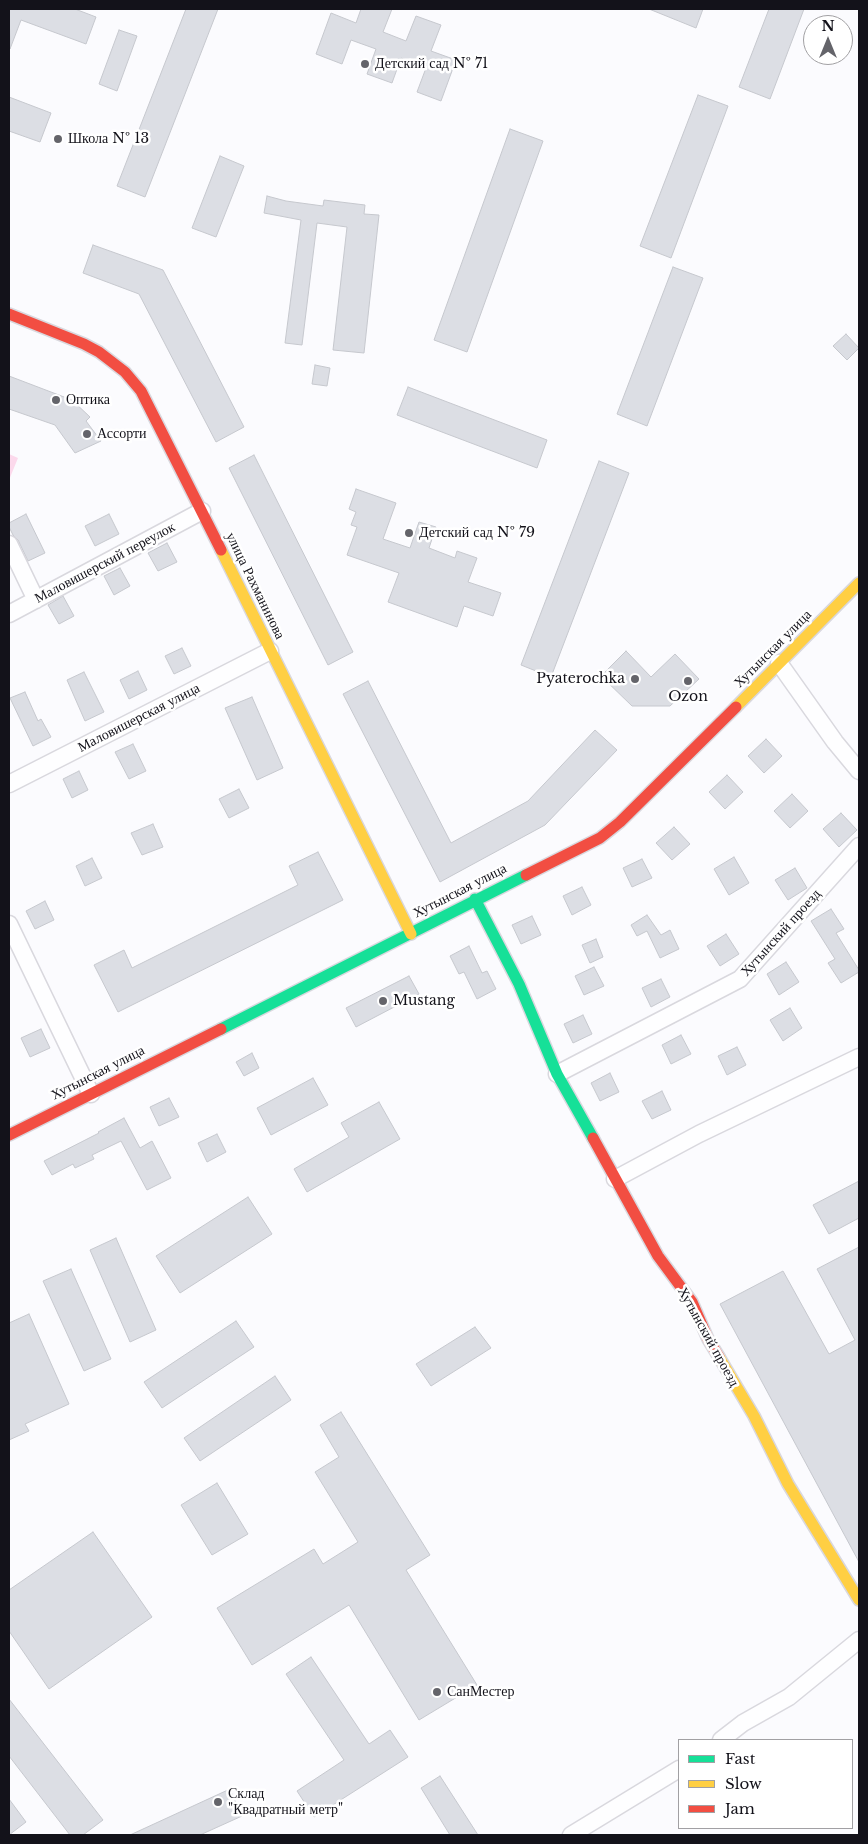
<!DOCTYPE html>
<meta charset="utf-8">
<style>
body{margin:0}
#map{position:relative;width:868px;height:1844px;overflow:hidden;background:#fbfbfe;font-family:"Libre Baskerville",serif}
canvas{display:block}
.frame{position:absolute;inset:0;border:10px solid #13121a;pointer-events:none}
.legend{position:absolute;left:678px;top:1739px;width:175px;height:90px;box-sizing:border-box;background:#fff;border:1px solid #a1a0a3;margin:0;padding:6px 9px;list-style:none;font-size:15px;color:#13121a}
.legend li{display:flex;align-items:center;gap:10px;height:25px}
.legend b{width:25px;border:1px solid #a1a0a3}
.north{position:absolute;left:803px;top:15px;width:50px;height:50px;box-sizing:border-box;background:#fff;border:1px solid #a1a0a3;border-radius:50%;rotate:0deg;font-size:14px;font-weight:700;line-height:20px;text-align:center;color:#13121a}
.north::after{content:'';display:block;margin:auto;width:18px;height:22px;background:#64646a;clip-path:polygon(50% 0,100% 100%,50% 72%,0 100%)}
</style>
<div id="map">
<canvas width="868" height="1844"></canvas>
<div class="frame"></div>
<ul class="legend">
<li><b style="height:6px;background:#16e098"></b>Fast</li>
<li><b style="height:6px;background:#ffcf43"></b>Slow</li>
<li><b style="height:6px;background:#f24e42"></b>Jam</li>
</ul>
<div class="north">N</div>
</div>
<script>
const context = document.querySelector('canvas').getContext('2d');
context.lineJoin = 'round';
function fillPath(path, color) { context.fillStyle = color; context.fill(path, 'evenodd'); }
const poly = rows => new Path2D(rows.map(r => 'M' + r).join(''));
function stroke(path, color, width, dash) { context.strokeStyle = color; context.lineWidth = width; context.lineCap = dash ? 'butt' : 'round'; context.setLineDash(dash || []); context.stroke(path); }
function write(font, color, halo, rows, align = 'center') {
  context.font = font + ' "Libre Baskerville",serif'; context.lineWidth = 5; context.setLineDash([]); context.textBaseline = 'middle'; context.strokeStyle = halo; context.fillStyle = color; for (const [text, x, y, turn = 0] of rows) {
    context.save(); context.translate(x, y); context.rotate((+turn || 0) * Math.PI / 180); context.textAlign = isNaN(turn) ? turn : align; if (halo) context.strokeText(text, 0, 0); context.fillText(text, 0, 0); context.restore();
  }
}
const green = poly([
 [9,454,18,458,9,480]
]);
const building = poly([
 [9,9,75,9,96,17,86,44,21,20,10,49,9,9],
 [186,9,218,9,145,197,117,186,186,9],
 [361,9,392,9,383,32,406,41,416,16,441,25,431,51,456,60,441,101,417,92,426,68,401,58,392,83,367,74,376,49,351,40,342,64,316,54,331,13,356,23,361,9],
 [649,9,703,9,696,28,649,9],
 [769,9,804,9,770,99,739,87,769,9],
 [119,30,137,36,117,91,99,84,119,30],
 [698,95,728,106,671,258,640,246,698,95],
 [9,97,51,113,40,142,9,131,9,97],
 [510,129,543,141,467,352,434,340,510,129],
 [220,156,244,166,216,237,192,228,220,156],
 [267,196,286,201,323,206,324,200,365,205,364,214,379,215,364,353,333,350,347,227,317,223,302,345,285,343,301,220,264,213,267,196],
 [93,245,163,270,244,427,216,442,139,294,83,273,93,245],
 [673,267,703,278,647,426,617,414,673,267],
 [846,334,859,348,847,360,833,346,846,334],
 [315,365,330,368,327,386,312,384,315,365],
 [9,376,72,400,90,417,86,421,101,441,75,453,55,425,9,409,9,376],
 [408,387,547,440,537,468,397,415,408,387],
 [254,455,353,652,328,665,229,468,254,455],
 [599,461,629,473,551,677,521,665,599,461],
 [356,489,396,503,383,539,410,548,419,522,436,527,429,548,455,558,457,551,477,558,468,582,501,593,493,616,464,606,457,627,388,602,399,573,347,555,357,527,351,525,356,512,349,509,356,489],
 [26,514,45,553,28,561,18,540,13,535,9,527,9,523,26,514],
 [109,514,119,534,95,546,85,526,109,514],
 [167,543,177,562,158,571,148,553,167,543],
 [120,568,130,586,114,595,104,576,120,568],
 [63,596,74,616,59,624,48,605,63,596],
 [182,648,191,666,174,674,165,656,182,648],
 [626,651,651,677,675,654,699,679,670,706,632,706,601,676,626,651],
 [138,671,147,690,129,699,120,680,138,671],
 [84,672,104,712,85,721,67,680,84,672],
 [368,681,451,843,528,801,595,730,617,750,545,825,440,882,343,694,368,681],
 [25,692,38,721,41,719,51,737,33,746,10,698,25,692],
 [252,697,283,768,257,780,225,708,252,697],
 [766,739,782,756,764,773,748,756,766,739],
 [133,744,146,771,129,779,115,752,133,744],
 [79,771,88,790,72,798,63,779,79,771],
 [727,775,743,792,725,809,709,792,727,775],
 [239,789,249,808,229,818,219,799,239,789],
 [792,794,808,811,790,828,774,811,792,794],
 [841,813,857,830,839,847,823,829,841,813],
 [153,824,163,847,142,855,131,833,153,824],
 [674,827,690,844,672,860,656,843,674,827],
 [318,852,343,900,118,1012,94,965,124,950,132,968,298,885,289,866,318,852],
 [734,857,749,883,729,895,714,869,734,857],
 [92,858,102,878,85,886,76,866,92,858],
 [642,859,652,878,632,887,623,868,642,859],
 [795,868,807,888,788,900,775,880,795,868],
 [582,887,591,905,572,915,563,896,582,887],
 [45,901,54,920,35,929,26,911,45,901],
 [831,909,844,929,836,933,859,970,859,972,841,983,828,963,835,959,811,921,831,909],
 [647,915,661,935,670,930,679,949,660,958,647,931,637,936,631,925,647,915],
 [532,916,541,935,521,944,512,925,532,916],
 [726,934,739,954,720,966,707,946,726,934],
 [596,939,603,957,590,963,582,945,596,939],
 [469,946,482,973,487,971,496,989,477,999,464,972,459,974,450,956,469,946],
 [786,962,799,982,779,995,767,974,786,962],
 [594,967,604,986,584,995,575,976,594,967],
 [409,976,419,994,356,1027,346,1008,409,976],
 [661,979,670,997,651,1007,642,988,661,979],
 [790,1008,802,1028,783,1041,770,1020,790,1008],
 [583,1015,592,1034,573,1043,564,1024,583,1015],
 [41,1029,50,1048,30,1057,21,1038,41,1029],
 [681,1035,691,1054,671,1064,662,1045,681,1035],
 [737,1047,746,1065,727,1075,718,1056,737,1047],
 [252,1053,259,1068,244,1076,236,1062,252,1053],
 [610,1073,619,1092,600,1101,591,1083,610,1073],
 [313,1078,328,1105,271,1135,257,1108,313,1078],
 [662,1091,671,1110,652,1119,642,1101,662,1091],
 [169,1098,179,1117,159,1126,150,1107,169,1098],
 [379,1102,400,1139,307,1192,294,1169,349,1137,341,1123,379,1102],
 [124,1118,140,1148,152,1141,171,1178,147,1190,121,1141,92,1155,94,1159,75,1168,73,1164,52,1175,44,1161,99,1133,98,1132,124,1118],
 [217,1134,226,1152,207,1162,198,1143,217,1134],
 [859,1181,859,1218,829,1234,813,1205,859,1181],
 [248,1197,272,1234,180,1293,156,1256,248,1197],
 [116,1238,156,1330,130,1342,90,1250,116,1238],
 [859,1247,859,1562,720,1304,783,1271,829,1354,855,1340,817,1269,859,1247],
 [71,1269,111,1359,84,1371,43,1281,71,1269],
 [29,1314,69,1404,25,1424,29,1431,9,1440,9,1323,29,1314],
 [236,1321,254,1347,162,1408,144,1382,236,1321],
 [475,1327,491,1348,431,1386,416,1364,475,1327],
 [275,1376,291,1400,200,1461,184,1438,275,1376],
 [341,1412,430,1555,406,1570,477,1685,419,1720,349,1605,252,1665,217,1608,314,1549,323,1564,358,1542,315,1472,339,1457,320,1425,341,1412],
 [217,1483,248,1534,212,1555,181,1505,217,1483],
 [93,1532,152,1617,49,1689,9,1631,9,1590,93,1532],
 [311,1657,369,1744,390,1730,408,1757,314,1817,297,1791,344,1760,286,1674,311,1657],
 [9,1699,103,1820,83,1835,70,1835,9,1756,9,1699],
 [440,1776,478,1835,450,1835,421,1788,440,1776],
 [230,1789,242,1816,200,1835,130,1835,230,1789],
 [9,1799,26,1822,9,1835,9,1799]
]);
const street = poly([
 [9,544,36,600],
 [9,614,202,511],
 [779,663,835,742,859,771],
 [9,784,270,651],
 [9,924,91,1094],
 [557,1074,740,979,859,846],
 [615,1179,699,1134,859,1057],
 [721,1740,743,1723,789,1697,859,1640],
 [571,1835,679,1769]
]);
const fast = poly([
 [475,899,519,984,557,1074,593,1138],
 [221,1029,526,875]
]);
const slow = poly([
 [221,550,411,934],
 [736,707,859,583],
 [719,1357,754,1416,788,1484,859,1600]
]);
const jam = poly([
 [9,314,84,344,99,352,125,372,141,391,221,550],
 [526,875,600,838,620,822,736,707],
 [9,1135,221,1029],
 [593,1138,658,1256,692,1302,708,1339,719,1357]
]);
const markers = [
 [365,64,5,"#64646a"],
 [58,139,5,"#64646a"],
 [56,400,5,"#64646a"],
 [87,434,5,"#64646a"],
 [409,533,5,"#64646a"],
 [635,679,5,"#64646a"],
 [688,681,5,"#64646a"],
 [383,1001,5,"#64646a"],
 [437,1692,5,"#64646a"],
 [218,1802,5,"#64646a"]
];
const poiNames = [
 ["Детский сад № 71",375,64],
 ["Школа № 13",68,139],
 ["Оптика",66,400],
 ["Ассорти",97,434],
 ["Детский сад № 79",419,533],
 ["Pyaterochka",625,679,"right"],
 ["Ozon",688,697,"center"],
 ["Mustang",393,1001],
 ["СанМестер",447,1692],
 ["Склад",228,1794],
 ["\"Квадратный метр\"",228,1810]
];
const streetNames = [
 ["Маловишерский переулок",105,563,-28],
 ["улица Рахманинова",255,586,64],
 ["Хутынская улица",773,649,-45],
 ["Маловишерская улица",139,718,-27],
 ["Хутынская улица",460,891,-27],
 ["Хутынский проезд",781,933,-48],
 ["Хутынская улица",98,1073,-27],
 ["Хутынский проезд",708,1337,61]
];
fillPath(green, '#fcd9ec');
fillPath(building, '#dcdee4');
stroke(building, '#c6c8ce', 1);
stroke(street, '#d9d8de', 19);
stroke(fast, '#d9d8de', 14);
stroke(slow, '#d9d8de', 14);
stroke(jam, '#d9d8de', 14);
stroke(street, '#fefeff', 16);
stroke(fast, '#16e098', 11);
stroke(slow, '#ffcf43', 11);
stroke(jam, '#f24e42', 11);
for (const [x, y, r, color] of markers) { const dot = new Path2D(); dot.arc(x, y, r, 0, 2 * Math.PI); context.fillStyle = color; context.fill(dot); stroke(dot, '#fff', 2); }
write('14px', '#13121a', '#fff', poiNames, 'left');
write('14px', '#13121a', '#fff', streetNames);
</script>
